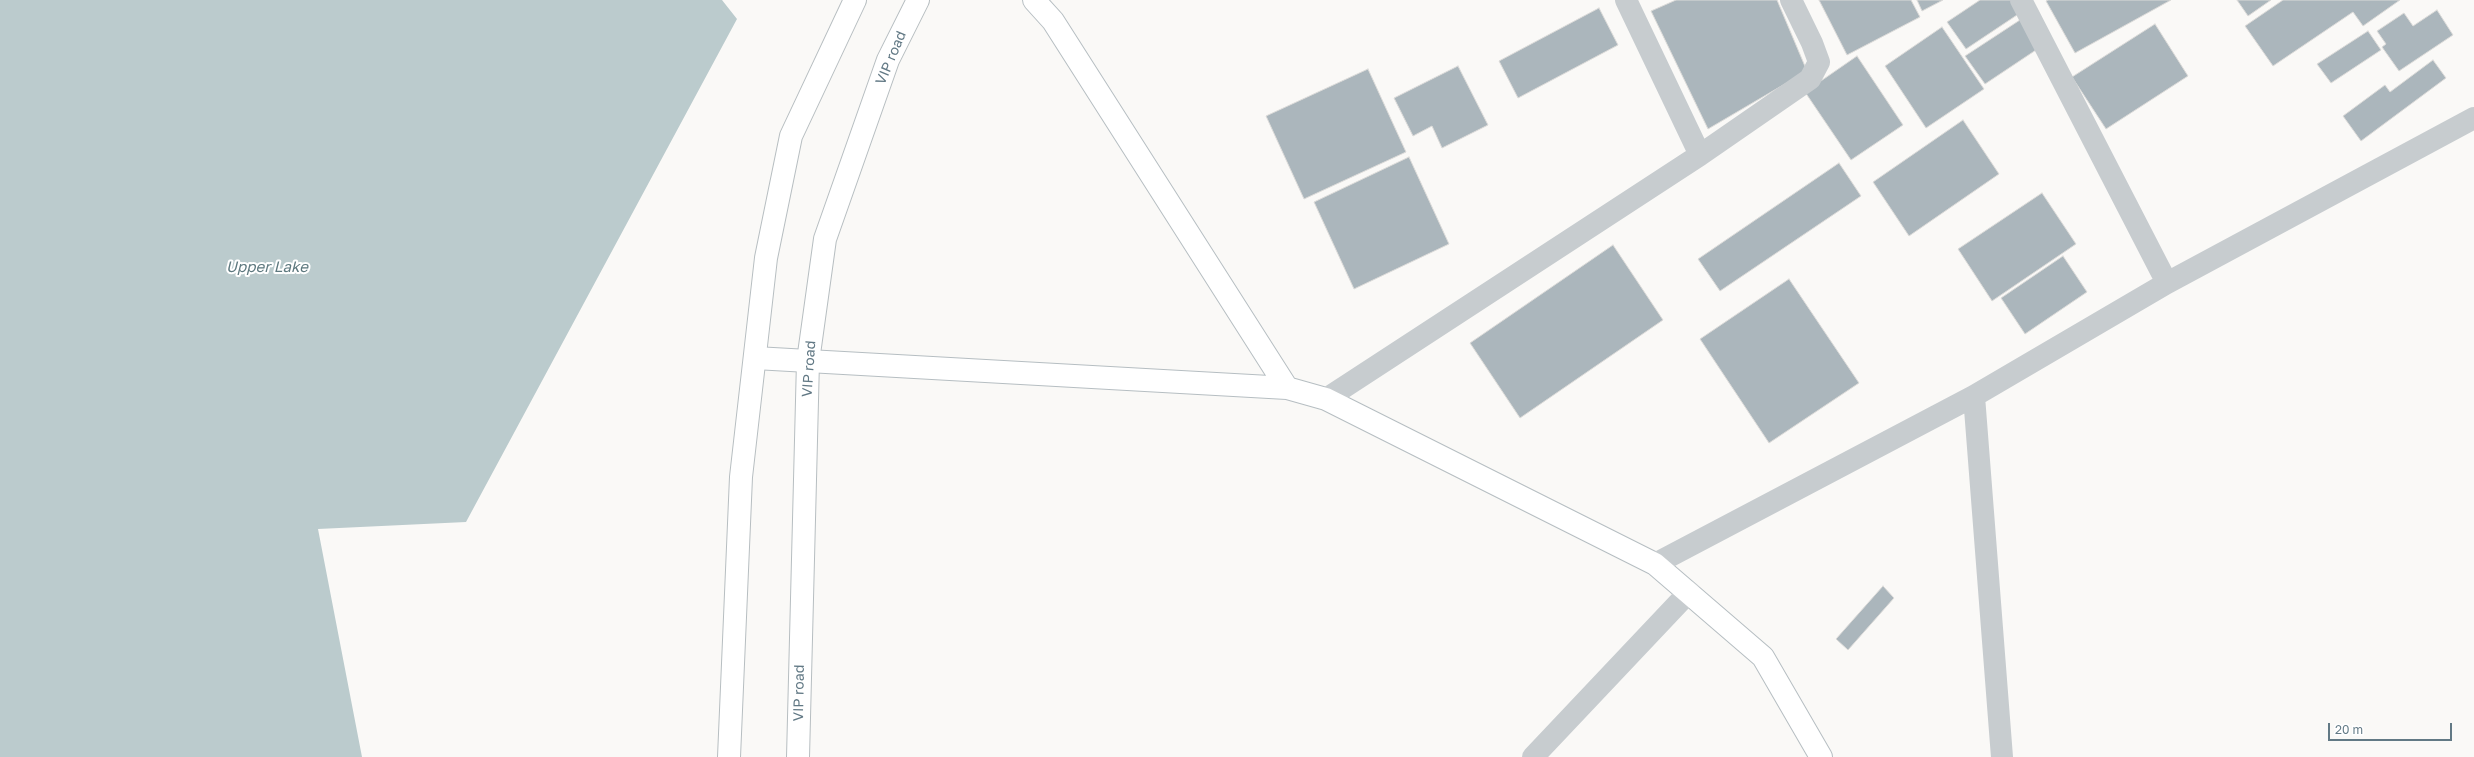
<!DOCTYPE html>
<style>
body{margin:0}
#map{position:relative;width:2474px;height:757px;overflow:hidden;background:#faf9f7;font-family:"Golos Text",sans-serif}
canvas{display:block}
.scale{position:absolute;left:2328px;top:723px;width:124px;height:18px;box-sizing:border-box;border:2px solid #627985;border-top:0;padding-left:5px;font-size:12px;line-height:14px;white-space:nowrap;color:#627985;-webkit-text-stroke:3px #fff;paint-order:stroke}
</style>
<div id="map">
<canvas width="2474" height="757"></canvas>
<div class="scale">20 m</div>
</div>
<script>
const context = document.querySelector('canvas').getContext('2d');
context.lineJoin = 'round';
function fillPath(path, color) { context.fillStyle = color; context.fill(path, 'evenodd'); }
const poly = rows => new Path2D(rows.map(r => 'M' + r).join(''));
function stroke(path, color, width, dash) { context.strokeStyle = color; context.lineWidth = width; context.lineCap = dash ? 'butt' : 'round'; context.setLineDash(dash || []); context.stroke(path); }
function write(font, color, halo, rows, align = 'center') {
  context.font = font + ' "Golos Text",sans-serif'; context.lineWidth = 4; context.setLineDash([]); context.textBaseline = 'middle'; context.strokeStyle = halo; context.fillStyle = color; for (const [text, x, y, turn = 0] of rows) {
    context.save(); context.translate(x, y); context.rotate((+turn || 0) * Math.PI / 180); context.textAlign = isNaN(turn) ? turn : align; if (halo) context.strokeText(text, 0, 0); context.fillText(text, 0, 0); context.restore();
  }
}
const water = poly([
 [0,0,722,0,737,19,466,522,318,529,362,757,0,757]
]);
const building = poly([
 [1676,0,1777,0,1807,71,1708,129,1651,11,1676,0],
 [1819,0,1911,0,1920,17,1847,55,1819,0],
 [1917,0,1943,0,1922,11,1917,0],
 [1980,0,2016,0,2023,11,1966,49,1947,22,1980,0],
 [2048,0,2171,0,2075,53,2046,1,2048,0],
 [2237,0,2271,0,2248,16,2237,0],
 [2283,0,2400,0,2363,26,2353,12,2273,66,2245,26,2283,0],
 [1599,8,1618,45,1518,98,1499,61,1599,8],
 [2437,10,2453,35,2399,71,2382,47,2386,44,2377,31,2404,13,2413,26,2437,10],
 [2023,18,2042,46,1985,84,1965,56,2023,18],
 [2155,24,2188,76,2106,129,2072,77,2155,24],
 [1942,27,1984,89,1926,128,1885,66,1942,27],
 [2368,31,2381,50,2331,83,2317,64,2368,31],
 [1857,56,1903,125,1851,160,1805,92,1857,56],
 [2433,60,2446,78,2361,141,2343,116,2385,85,2390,92,2433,60],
 [1458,66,1488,125,1442,148,1432,126,1413,136,1394,98,1458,66],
 [1368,69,1406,152,1304,199,1266,116,1368,69],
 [1963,120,1999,174,1909,236,1873,182,1963,120],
 [1409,157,1449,244,1354,289,1314,202,1409,157],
 [1839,163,1861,196,1720,291,1698,259,1839,163],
 [2042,193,2076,244,1992,301,1958,249,2042,193],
 [1613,245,1663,320,1520,418,1470,343,1613,245],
 [2063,256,2087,292,2025,334,2001,298,2063,256],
 [1789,279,1859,383,1769,443,1700,339,1789,279],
 [1883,586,1894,598,1848,650,1836,639,1883,586]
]);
const street = poly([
 [1626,0,1700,155],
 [2021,0,2167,283],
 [1974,396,2002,757],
 [1326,399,1700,155,1810,79,1819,62,1812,43,1791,0],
 [1655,564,1974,396,2167,283,2474,118],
 [1533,757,1689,592]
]);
const secondary = poly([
 [1034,0,1053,21,1287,388,1326,399,1655,564,1763,657,1821,757],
 [755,358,1287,388]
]);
const primary = poly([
 [729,757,741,477,766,258,791,136,855,0],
 [798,757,808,361,825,239,888,60,918,0]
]);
const streetNames = [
 ["VIP road",891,58,-67],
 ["VIP road",809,369,-86],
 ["VIP road",799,693,-89]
];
const waterNames = [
 ["Upper Lake",267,267]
];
fillPath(water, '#bbcbcd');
fillPath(building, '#abb6bc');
stroke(building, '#dcdbd9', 1);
stroke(secondary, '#b6bec2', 24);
stroke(primary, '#b7bec1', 24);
stroke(street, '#c7cccf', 22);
stroke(secondary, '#fff', 22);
stroke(primary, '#fff', 22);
write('14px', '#627985', '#fff', streetNames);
write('italic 15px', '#5d787e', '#fff', waterNames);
</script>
